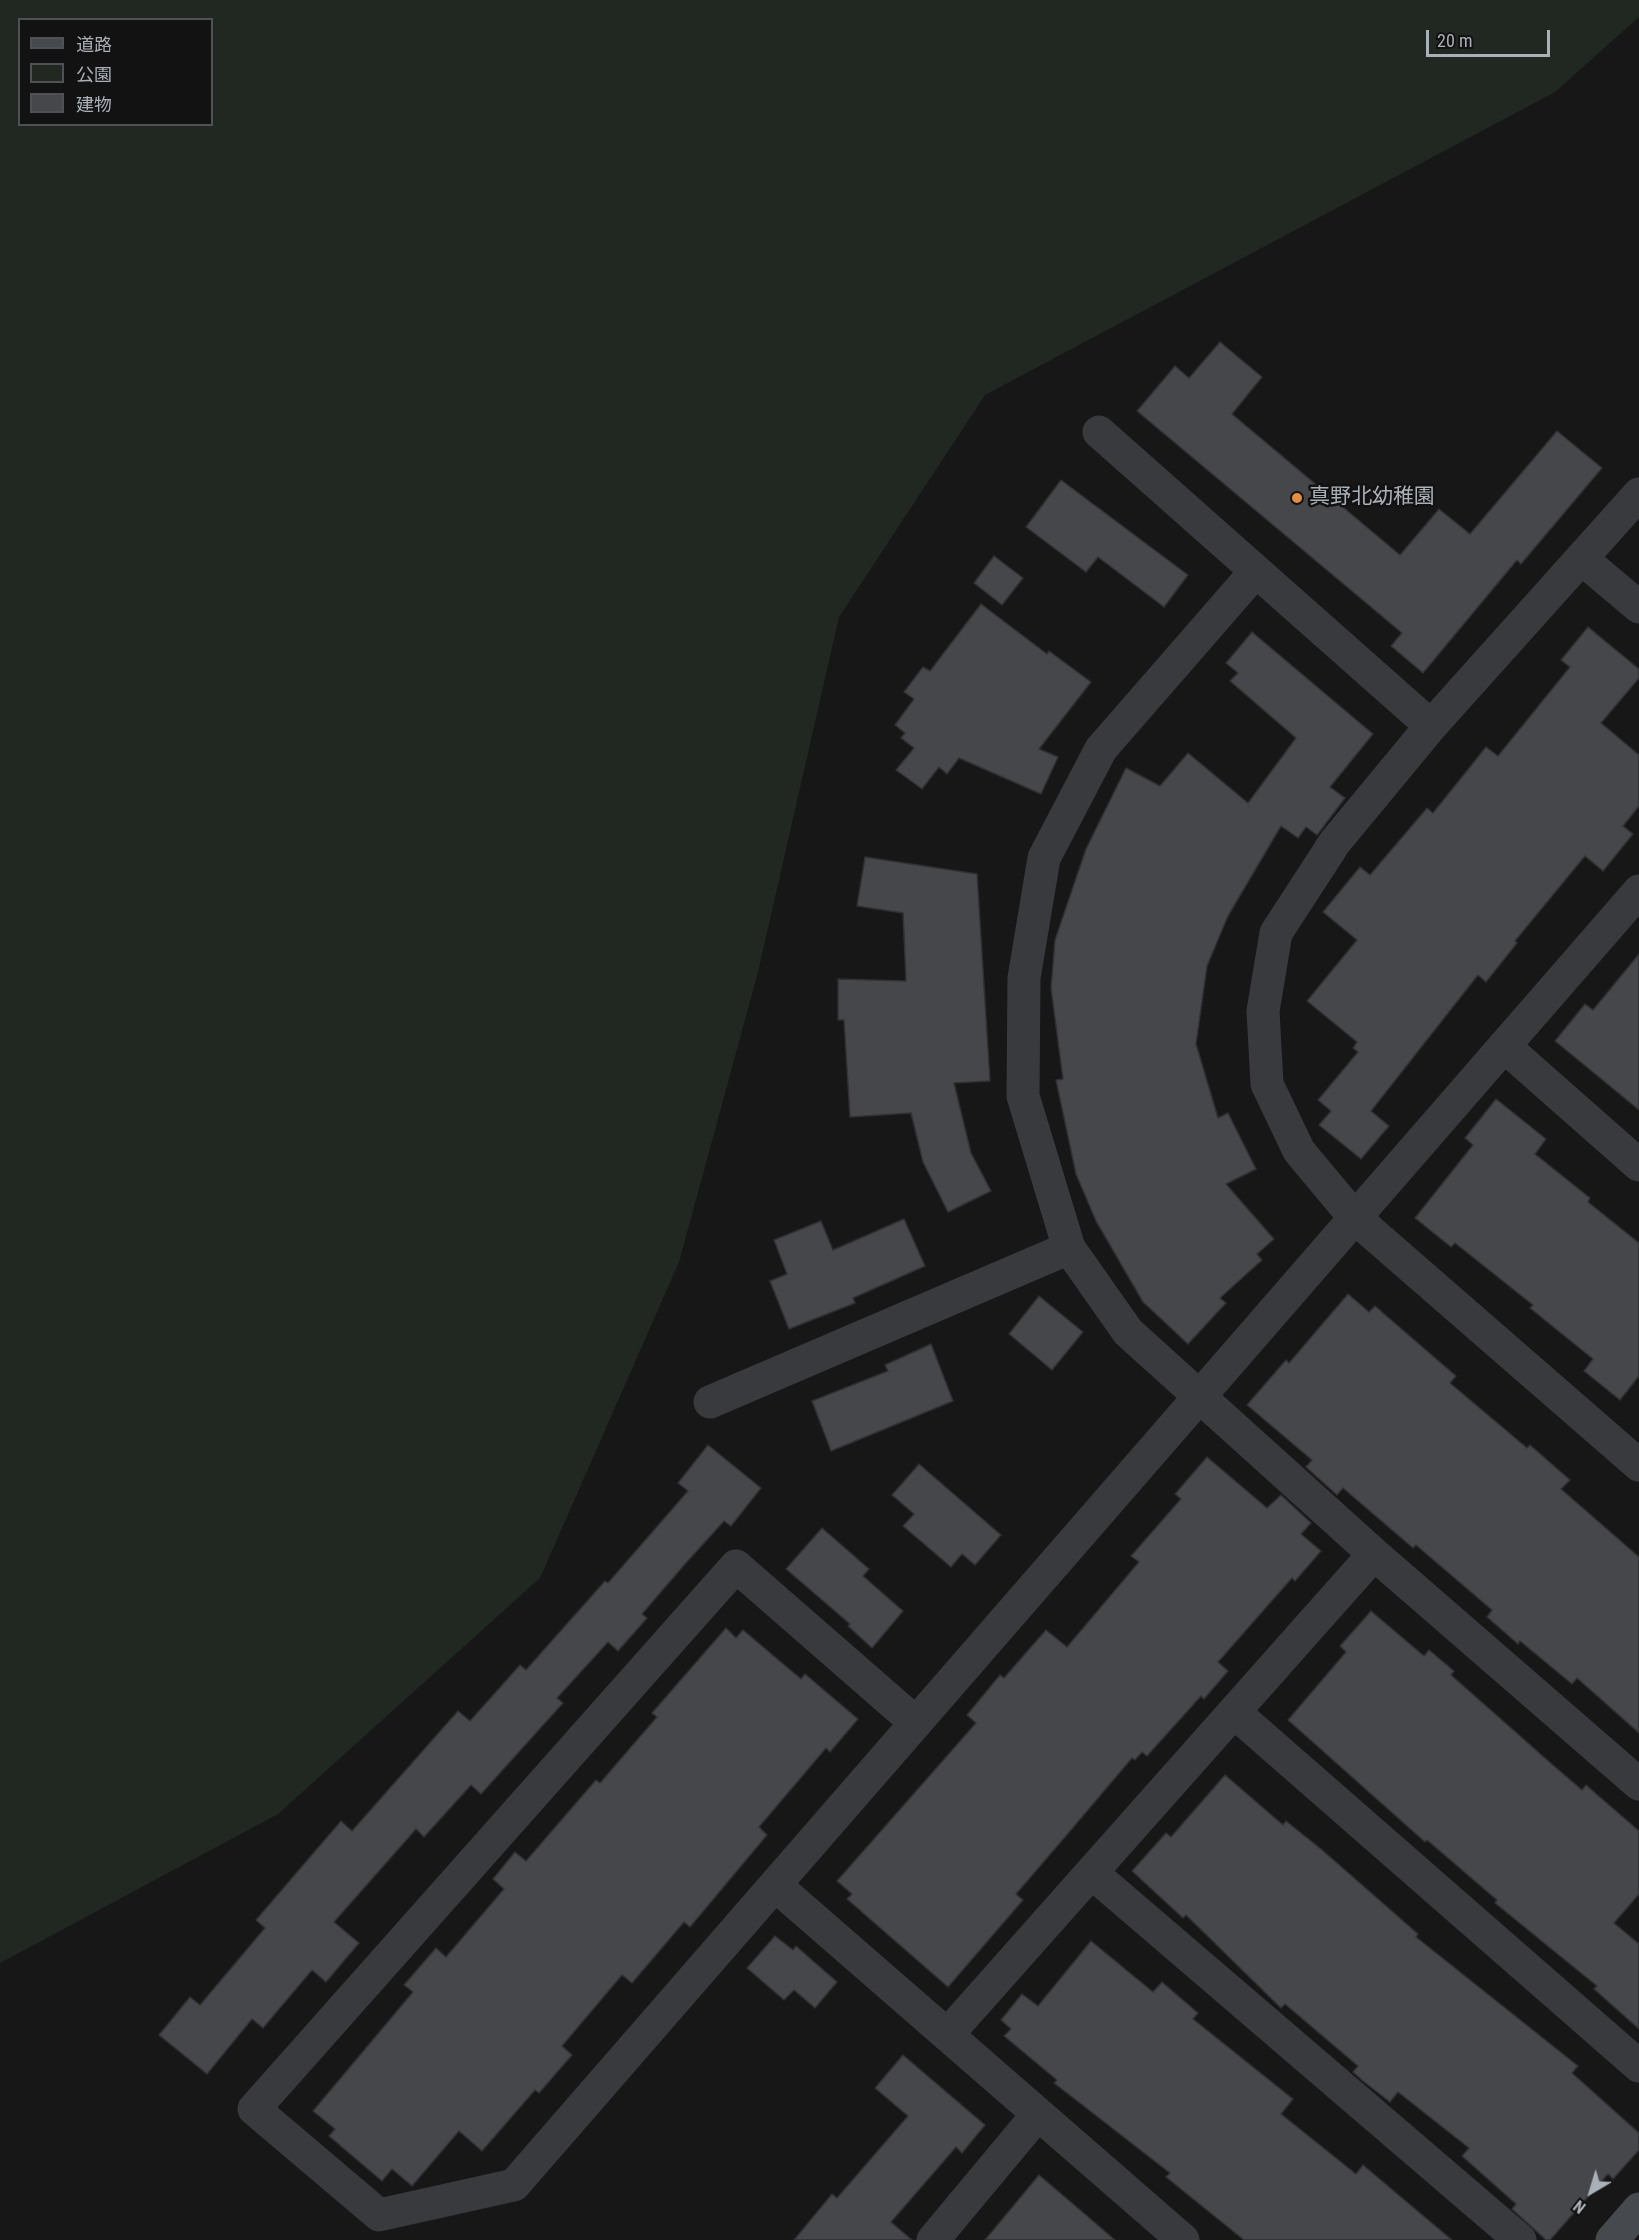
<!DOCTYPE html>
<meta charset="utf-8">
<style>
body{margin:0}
#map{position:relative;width:1639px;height:2240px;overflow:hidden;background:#171718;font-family:"Roboto Condensed","Noto Sans JP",sans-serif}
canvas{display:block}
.legend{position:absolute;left:18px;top:18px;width:195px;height:108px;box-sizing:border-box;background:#121213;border:2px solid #4f5155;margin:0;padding:8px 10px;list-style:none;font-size:18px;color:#aab0b7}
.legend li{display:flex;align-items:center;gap:12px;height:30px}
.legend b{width:30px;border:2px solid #4f5155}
.north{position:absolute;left:1561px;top:2162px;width:60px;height:60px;-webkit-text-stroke:4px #121213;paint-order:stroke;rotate:218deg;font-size:16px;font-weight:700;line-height:24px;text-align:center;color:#aab0b7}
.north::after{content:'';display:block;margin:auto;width:21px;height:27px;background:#aab0b7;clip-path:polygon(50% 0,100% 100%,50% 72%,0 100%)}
.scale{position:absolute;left:1426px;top:30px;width:124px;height:27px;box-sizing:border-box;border:3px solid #aab0b7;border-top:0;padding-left:8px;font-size:18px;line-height:21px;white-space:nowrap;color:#aab0b7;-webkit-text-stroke:4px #121213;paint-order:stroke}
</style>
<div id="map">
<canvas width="1639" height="2240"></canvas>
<ul class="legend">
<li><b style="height:8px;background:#46494d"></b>道路</li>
<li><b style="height:16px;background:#212821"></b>公園</li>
<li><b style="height:16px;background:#46474b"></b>建物</li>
</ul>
<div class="north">N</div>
<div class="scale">20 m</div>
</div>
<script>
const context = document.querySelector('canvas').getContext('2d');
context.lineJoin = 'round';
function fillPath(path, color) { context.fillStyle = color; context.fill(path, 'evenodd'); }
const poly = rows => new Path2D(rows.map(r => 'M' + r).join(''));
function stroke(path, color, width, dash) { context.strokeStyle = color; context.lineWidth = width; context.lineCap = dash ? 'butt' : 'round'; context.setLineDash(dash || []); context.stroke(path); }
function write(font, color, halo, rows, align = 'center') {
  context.font = font + ' "Roboto Condensed","Noto Sans JP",sans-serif'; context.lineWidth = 5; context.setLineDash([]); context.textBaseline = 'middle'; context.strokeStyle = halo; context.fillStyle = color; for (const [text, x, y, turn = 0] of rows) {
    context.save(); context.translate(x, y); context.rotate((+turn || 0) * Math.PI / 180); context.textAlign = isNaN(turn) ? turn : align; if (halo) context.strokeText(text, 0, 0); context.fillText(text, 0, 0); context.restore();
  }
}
const green = poly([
 [0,0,1639,0,1639,17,1555,92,985,395,839,617,758,972,679,1262,540,1578,278,1814,0,1963],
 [20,20,212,20,212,124,20,124]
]);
const building = poly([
 [1220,342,1262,377,1232,414,1400,555,1439,509,1470,534,1557,431,1602,468,1521,564,1517,560,1423,673,1391,646,1402,633,1137,411,1175,366,1189,378,1220,342],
 [1061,480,1188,575,1164,607,1098,557,1086,572,1026,527,1061,480],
 [994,556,1023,578,1002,605,974,583,994,556],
 [981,604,1047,654,1049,651,1091,682,1039,749,1058,757,1041,794,959,758,947,774,939,767,922,789,896,770,914,748,901,738,905,733,895,725,914,699,904,692,923,667,930,671,981,604],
 [1588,627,1639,669,1639,678,1601,723,1639,755,1639,806,1623,826,1633,834,1603,871,1585,856,1515,941,1517,943,1486,982,1478,975,1371,1111,1389,1126,1361,1159,1319,1125,1331,1111,1318,1100,1358,1052,1353,1048,1357,1042,1307,1001,1357,940,1323,912,1360,867,1370,875,1427,808,1433,813,1486,747,1498,756,1570,667,1561,660,1588,627],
 [1252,632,1373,734,1330,787,1345,798,1317,835,1306,827,1298,838,1281,826,1228,916,1207,966,1196,1044,1218,1118,1228,1113,1256,1169,1226,1184,1274,1239,1257,1254,1262,1260,1220,1298,1226,1303,1188,1344,1143,1302,1096,1221,1076,1174,1056,1080,1063,1079,1051,988,1055,940,1086,849,1126,768,1160,786,1188,753,1248,803,1296,738,1230,681,1238,673,1226,663,1252,632],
 [865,857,977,874,990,1081,954,1083,971,1153,991,1191,948,1212,923,1162,911,1113,850,1117,844,1020,838,1020,838,979,906,981,903,913,857,906,865,857],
 [1639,954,1639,1110,1555,1041,1585,1004,1593,1010,1639,954],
 [1496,1099,1546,1139,1535,1154,1590,1198,1588,1202,1639,1243,1639,1376,1620,1400,1584,1371,1593,1359,1530,1308,1533,1305,1455,1243,1451,1247,1415,1218,1473,1145,1465,1138,1496,1099],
 [904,1219,925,1266,853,1298,855,1303,789,1329,770,1281,787,1274,774,1240,821,1221,833,1250,904,1219],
 [1348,1294,1369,1312,1375,1306,1456,1376,1450,1383,1527,1448,1530,1445,1570,1480,1561,1489,1639,1557,1639,1733,1577,1678,1572,1684,1520,1641,1518,1644,1487,1617,1492,1610,1416,1545,1413,1548,1343,1488,1337,1495,1306,1467,1312,1460,1247,1405,1286,1360,1289,1363,1348,1294],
 [1039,1296,1083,1332,1052,1370,1009,1334,1039,1296],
 [931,1344,953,1401,831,1451,812,1401,888,1371,885,1365,931,1344],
 [708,1445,761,1488,731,1526,724,1521,685,1564,642,1614,647,1618,618,1651,608,1642,557,1698,563,1703,481,1794,471,1785,424,1837,416,1829,334,1922,359,1943,326,1982,312,1970,263,2028,252,2019,207,2074,159,2035,190,1997,200,2005,265,1928,256,1920,341,1821,352,1831,458,1711,470,1721,520,1665,526,1670,605,1581,608,1583,688,1491,678,1483,708,1445],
 [1207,1457,1267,1508,1281,1495,1311,1523,1301,1534,1321,1551,1295,1581,1292,1578,1218,1662,1228,1671,1204,1699,1201,1696,1147,1756,1142,1752,1135,1760,1132,1758,1065,1837,1016,1894,1023,1900,948,1987,847,1899,852,1894,837,1881,976,1723,967,1715,1000,1675,1004,1678,1046,1630,1067,1647,1139,1562,1131,1556,1181,1499,1175,1494,1207,1457],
 [919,1464,1001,1535,975,1565,962,1554,951,1567,903,1526,914,1514,892,1495,919,1464],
 [822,1528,869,1569,863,1576,903,1611,872,1648,848,1626,850,1624,786,1569,822,1528],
 [1371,1611,1424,1656,1429,1650,1454,1671,1451,1675,1554,1766,1582,1790,1586,1785,1639,1831,1639,1894,1614,1923,1639,1944,1639,2029,1594,1989,1597,1986,1495,1903,1497,1900,1427,1840,1425,1842,1288,1720,1346,1652,1340,1646,1371,1611],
 [726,1628,736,1638,743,1630,801,1679,805,1674,858,1719,830,1752,826,1748,759,1827,767,1835,690,1927,684,1922,632,1983,622,1975,562,2046,572,2055,539,2093,535,2090,482,2151,459,2131,412,2186,392,2169,382,2181,329,2136,335,2129,313,2111,413,1992,404,1985,417,1970,436,1948,446,1957,504,1889,493,1879,515,1852,526,1861,596,1780,600,1783,657,1717,652,1713,726,1628],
 [1225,1775,1283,1825,1286,1821,1321,1849,1418,1934,1416,1937,1578,2066,1572,2073,1639,2133,1639,2150,1613,2179,1608,2174,1550,2240,1546,2240,1512,2209,1516,2204,1462,2156,1469,2148,1398,2092,1390,2102,1363,2081,1353,2072,1358,2066,1285,2004,1281,2008,1186,1915,1183,1918,1132,1871,1166,1833,1171,1837,1225,1775],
 [775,1936,793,1950,796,1946,837,1982,815,2008,794,1990,784,2000,747,1968,775,1936],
 [1091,1941,1153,1992,1162,1982,1198,2013,1193,2019,1293,2099,1281,2114,1356,2174,1363,2165,1452,2240,1244,2240,1166,2177,1170,2173,1054,2083,1057,2080,1004,2036,1011,2029,1001,2020,1022,1994,1038,2006,1091,1941],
 [903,2055,985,2125,962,2153,956,2147,891,2222,912,2240,794,2240,832,2194,837,2198,908,2116,875,2088,903,2055],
 [1039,2175,1079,2209,1115,2240,985,2240,1039,2175]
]);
const street = poly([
 [1099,432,1431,726],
 [1639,494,1431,726,1335,842,1276,933,1263,1011,1267,1084,1299,1151,1355,1218,1639,1465],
 [1582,559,1639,607],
 [1256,571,1101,749,1044,858,1024,978,1023,1096,1069,1248,1128,1332,1374,1554,1639,1784],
 [1504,1046,1639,1165],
 [710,1402,1069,1248],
 [1234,1712,1639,2066],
 [916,1723,736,1566,254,2109,379,2215,514,2185,1639,891],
 [1092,1873,1520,2240],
 [775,1885,1183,2240],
 [947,2035,1374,1554],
 [933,2240,1038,2114]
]);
const secondary = poly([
 [1612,2240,1639,2209]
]);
const markers = [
 [1297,498,6,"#e38e43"]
];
const poiNames = [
 ["真野北幼稚園",1309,498]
];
fillPath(green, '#212821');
fillPath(building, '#46474b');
stroke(building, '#313134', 1.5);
stroke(street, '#383a3d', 33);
stroke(secondary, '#46494d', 33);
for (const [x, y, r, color] of markers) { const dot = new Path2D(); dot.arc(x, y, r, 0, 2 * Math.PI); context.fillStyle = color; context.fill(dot); stroke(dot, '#121213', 2); }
write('21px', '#aab0b7', '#121213', poiNames, 'left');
</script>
